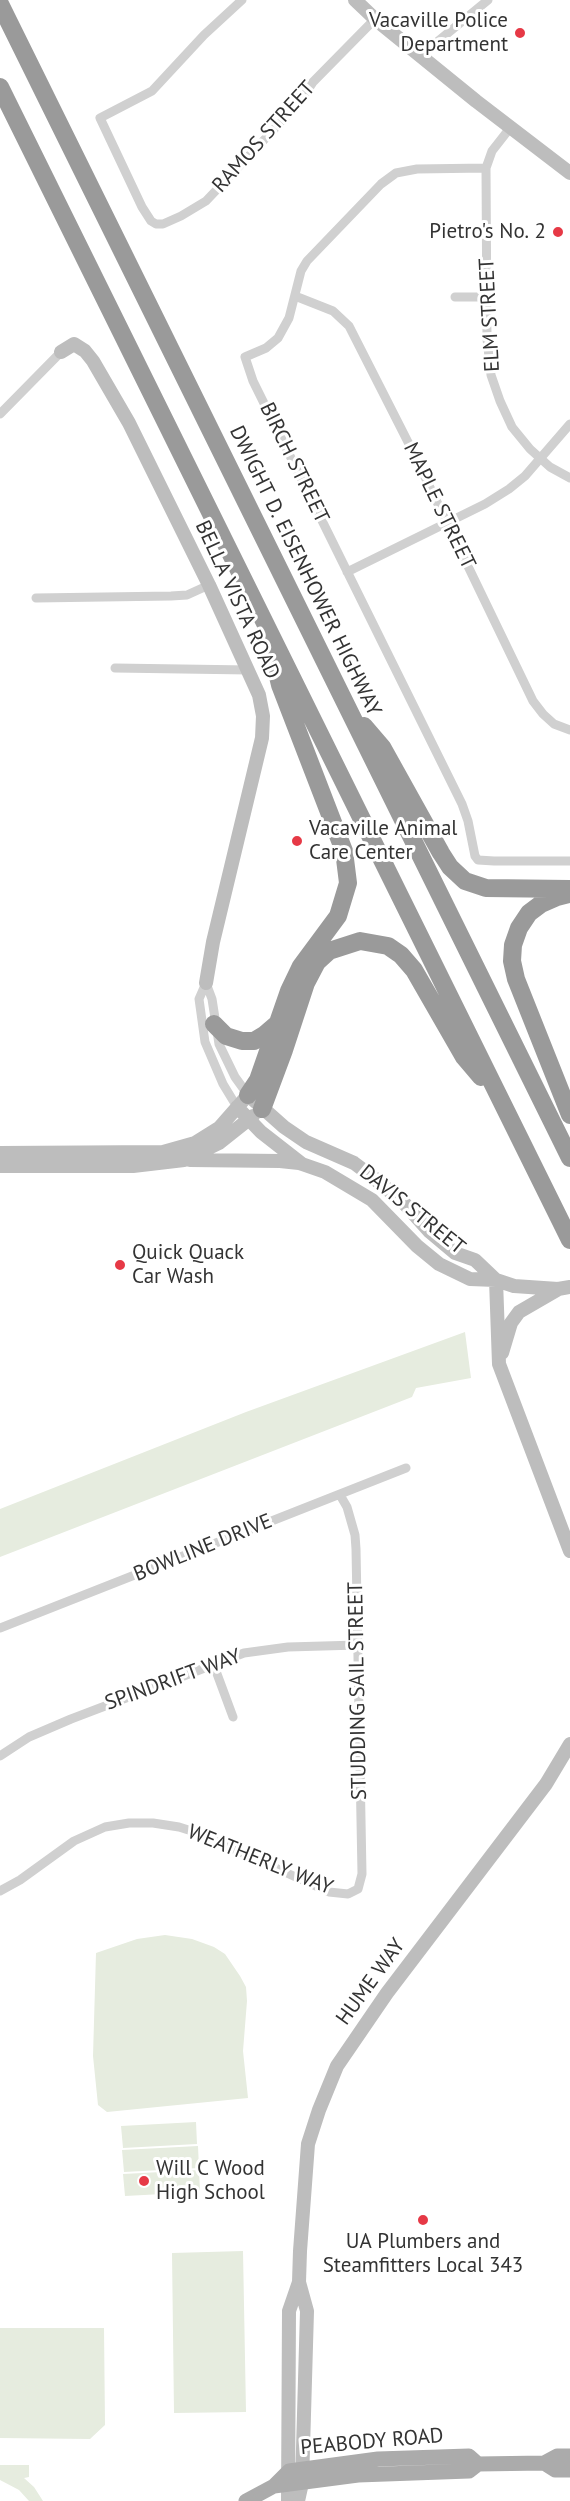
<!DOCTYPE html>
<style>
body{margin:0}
canvas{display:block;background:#fff}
</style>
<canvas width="570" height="2501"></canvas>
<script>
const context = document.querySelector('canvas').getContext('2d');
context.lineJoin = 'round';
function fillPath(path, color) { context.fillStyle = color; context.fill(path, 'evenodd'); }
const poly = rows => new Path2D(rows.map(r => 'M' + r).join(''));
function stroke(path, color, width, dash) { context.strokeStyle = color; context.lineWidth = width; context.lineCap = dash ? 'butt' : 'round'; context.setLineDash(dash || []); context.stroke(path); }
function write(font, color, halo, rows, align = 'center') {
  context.font = font + ' "PT Sans",sans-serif'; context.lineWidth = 6; context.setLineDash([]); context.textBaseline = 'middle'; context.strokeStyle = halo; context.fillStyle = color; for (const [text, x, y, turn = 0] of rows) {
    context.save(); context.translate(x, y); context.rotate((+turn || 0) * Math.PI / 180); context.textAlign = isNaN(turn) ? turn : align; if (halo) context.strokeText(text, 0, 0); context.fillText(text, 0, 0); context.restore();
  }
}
const green = poly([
 [465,1332,471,1378,416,1388,412,1397,0,1557,0,1509,246,1412],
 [165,1935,192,1939,214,1947,225,1954,240,1976,246,1987,247,2001,243,2051,248,2098,107,2112,98,2105,93,2056,96,1953,137,1939],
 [196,2122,197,2144,123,2148,121,2126],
 [198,2146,199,2168,124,2172,122,2150],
 [199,2170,200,2192,125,2196,123,2174],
 [243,2251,246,2412,174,2413,172,2253],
 [0,2328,104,2328,105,2425,90,2439,0,2438],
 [0,2465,29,2465,29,2477,24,2478,34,2487,43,2501,29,2501,19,2490,0,2480]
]);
const street = poly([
 [242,0,204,35,152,91,100,118,142,207,151,221,156,224,163,224,181,216,206,201,300,102,313,82,375,19],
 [420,56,488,0],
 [510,128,492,151,486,168,487,339,491,375,500,401,512,427,530,449,550,467,570,478],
 [486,168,417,169,396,173,381,184,307,261,301,271,289,318,278,338,266,348,245,357,253,381,462,804,468,821,475,856,478,860,494,861,570,861],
 [295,296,333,311,349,326,410,446,533,701,543,714,554,724,570,730],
 [455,297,487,297],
 [0,414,61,352],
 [347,572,485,504,509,489,525,476,570,424],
 [36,598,171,596,187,595,209,585],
 [115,668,249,670],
 [206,983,199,999,205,1042,223,1084,237,1107],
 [206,983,212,999,219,1044,235,1077,248,1095],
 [0,1628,406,1468],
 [213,1663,233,1717],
 [0,1756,29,1737,71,1719,244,1653,288,1647,358,1645],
 [0,1891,20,1880,74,1841,105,1827,129,1823,153,1823,179,1827,198,1833,329,1892,348,1894,358,1889,362,1874,356,1549,355,1535,347,1507,340,1495]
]);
const secondary = poly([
 [355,0,375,19,476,101,570,173],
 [61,352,74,344,85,351,93,361,129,423,209,585,259,695,263,716,262,738,213,942,206,983],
 [237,1107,261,1132,302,1164,325,1172,372,1200,417,1246,439,1264,470,1279,496,1280,514,1286,558,1289,570,1287],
 [0,1153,163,1152,195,1143,219,1128,248,1095,284,1127,306,1142,354,1163,374,1178,404,1203,430,1232,455,1253,475,1260,496,1280],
 [190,1160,280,1161,299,1163],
 [0,1166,133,1166,184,1160,219,1143,253,1116],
 [496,1280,499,1364,570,1551],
 [502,1353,511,1323,519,1312,557,1290],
 [288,2501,289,2311,299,2282],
 [298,2501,302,2483,307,2311,299,2282,300,2251,308,2144,319,2110,337,2066,387,1993,546,1784,570,1744]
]);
const primary = poly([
 [544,2463,555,2470,570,2470],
 [274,2486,358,2475,469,2471,478,2464,544,2463,557,2456,570,2456],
 [246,2501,274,2486,289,2471,378,2459,469,2456,478,2464]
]);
const highway = poly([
 [0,4,570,1158],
 [0,87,570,1240],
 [364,726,382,747,441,853,450,867,465,881,486,888,570,889],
 [569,894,557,897,541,904,529,913,519,928,513,945,512,961,516,979,570,1115],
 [214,1024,226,1036,242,1041,254,1041,264,1035,278,1023],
 [248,1095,258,1080,289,991,301,966,338,916,348,883,344,851,280,685,273,656],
 [262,1109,284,1050,306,983,317,962,329,951,360,941,388,946,401,955,414,970,464,1057,481,1077]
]);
const markers = [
 [520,33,6,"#e63946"],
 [558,232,6,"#e63946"],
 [297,841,6,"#e63946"],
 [120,1265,6,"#e63946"],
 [144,2181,6,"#e63946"],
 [423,2220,6,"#e63946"]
];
const poiNames = [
 ["Vacaville Police",508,21,"right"],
 ["Department",508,45,"right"],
 ["Pietro's No. 2",546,232,"right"],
 ["Vacaville Animal",309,829],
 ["Care Center",309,853],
 ["Quick Quack",132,1253],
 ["Car Wash",132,1277],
 ["Will C Wood",156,2169],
 ["High School",156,2193],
 ["UA Plumbers and",423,2242,"center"],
 ["Steamfitters Local 343",423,2266,"center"]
];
const streetNames = [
 ["RAMOS STREET",264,137,-48],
 ["ELM STREET",490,315,-93],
 ["BIRCH STREET",294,463,64],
 ["MAPLE STREET",439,506,64],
 ["DWIGHT D. EISENHOWER HIGHWAY",305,571,64],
 ["BELLA VISTA ROAD",237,600,65],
 ["DAVIS STREET",412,1210,39],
 ["BOWLINE DRIVE",203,1548,-22],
 ["SPINDRIFT WAY",173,1680,-20],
 ["STUDDING SAIL STREET",358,1691,-91],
 ["WEATHERLY WAY",260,1860,22],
 ["HUME WAY",371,1982,-54],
 ["PEABODY ROAD",372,2442,-5]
];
fillPath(green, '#e6ecdf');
stroke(street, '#d0d0d0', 9);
stroke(secondary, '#bdbdbd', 14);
stroke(primary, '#ababab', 15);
stroke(highway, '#9a9a9a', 18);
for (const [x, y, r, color] of markers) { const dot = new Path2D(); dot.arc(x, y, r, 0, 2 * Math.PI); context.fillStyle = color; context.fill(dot); stroke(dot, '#fff', 2); }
write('21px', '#333', '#fff', poiNames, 'left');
write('21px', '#333', '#fff', streetNames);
</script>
